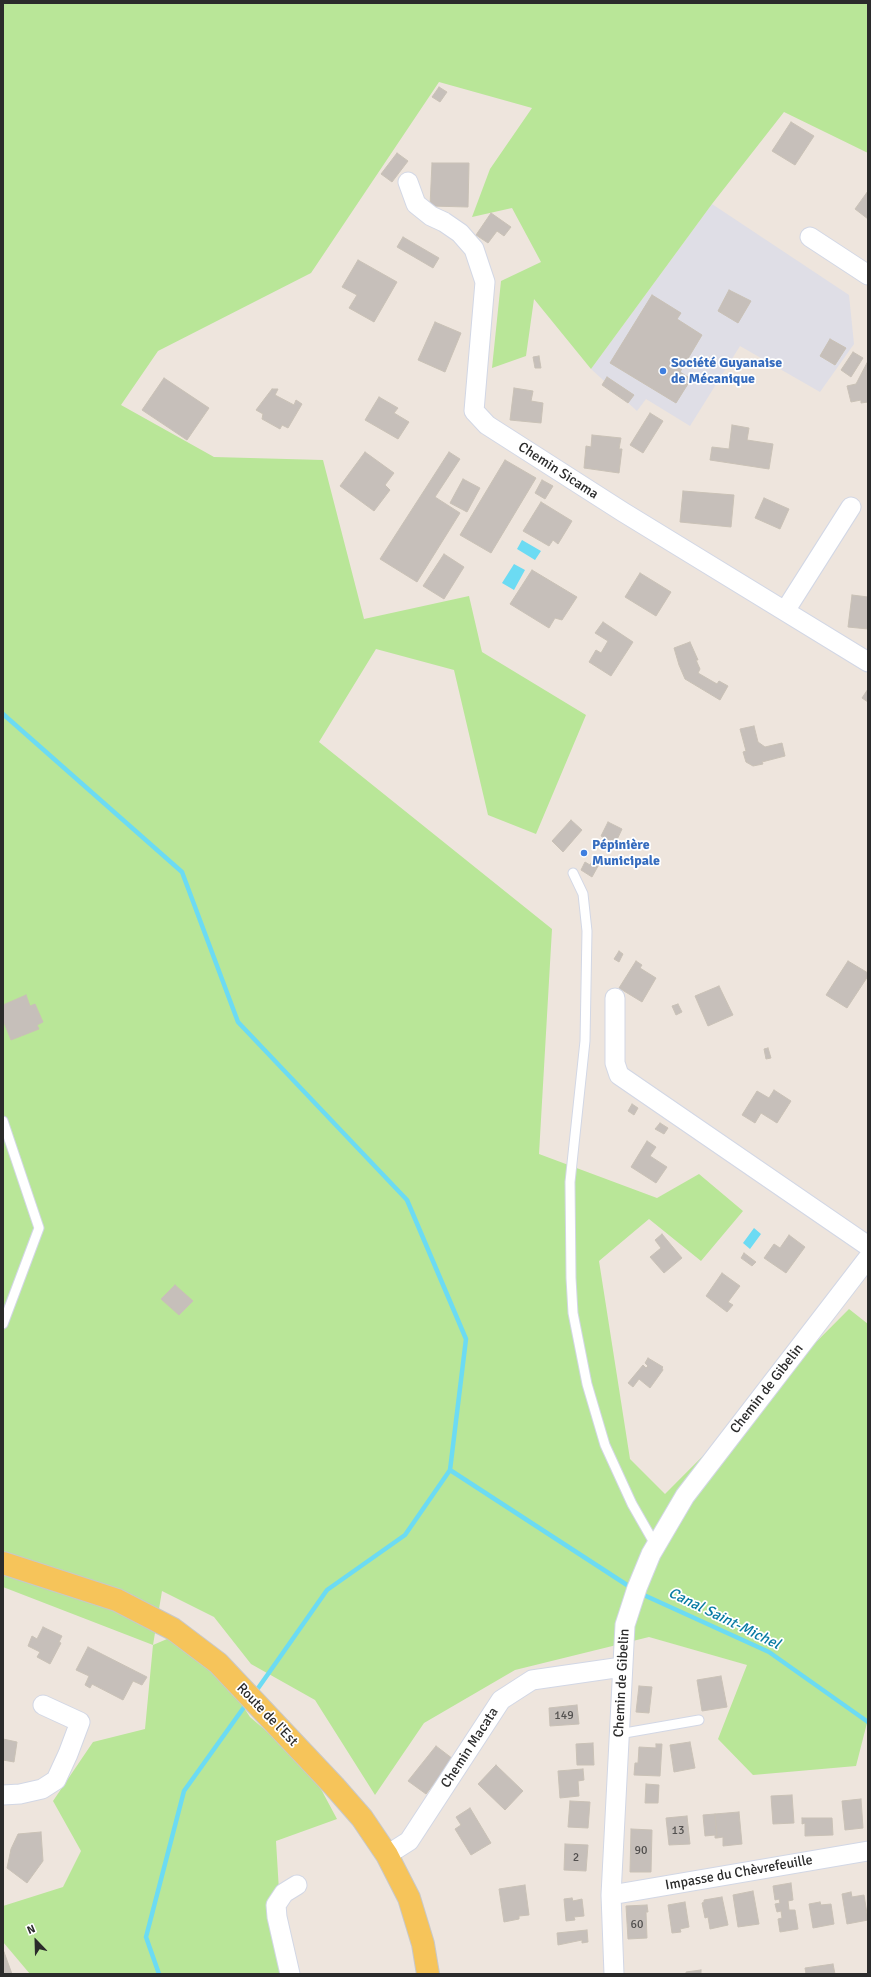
<!DOCTYPE html>
<meta charset="utf-8">
<style>
body{margin:0}
#map{position:relative;width:871px;height:1977px;overflow:hidden;background:#eee5dd;font-family:Signika,sans-serif}
canvas{display:block}
.frame{position:absolute;inset:0;border:4px solid #2b2b2b;pointer-events:none}
.north{position:absolute;left:16px;top:1921px;width:40px;height:40px;-webkit-text-stroke:3px #fff;paint-order:stroke;rotate:337deg;font-size:11px;font-weight:700;line-height:16px;text-align:center;color:#2b2b2b}
.north::after{content:'';display:block;margin:auto;width:14px;height:18px;background:#2b2b2b;clip-path:polygon(50% 0,100% 100%,50% 72%,0 100%)}
</style>
<div id="map">
<canvas width="871" height="1977"></canvas>
<div class="frame"></div>
<div class="north">N</div>
</div>
<script>
const context = document.querySelector('canvas').getContext('2d');
context.lineJoin = 'round';
function fillPath(path, color) { context.fillStyle = color; context.fill(path, 'evenodd'); }
const poly = rows => new Path2D(rows.map(r => 'M' + r).join(''));
function stroke(path, color, width, dash) { context.strokeStyle = color; context.lineWidth = width; context.lineCap = dash ? 'butt' : 'round'; context.setLineDash(dash || []); context.stroke(path); }
function write(font, color, halo, rows, align = 'center') {
  context.font = font + ' Signika,sans-serif'; context.lineWidth = 3.5; context.setLineDash([]); context.textBaseline = 'middle'; context.strokeStyle = halo; context.fillStyle = color; for (const [text, x, y, turn = 0] of rows) {
    context.save(); context.translate(x, y); context.rotate((+turn || 0) * Math.PI / 180); context.textAlign = isNaN(turn) ? turn : align; if (halo) context.strokeText(text, 0, 0); context.fillText(text, 0, 0); context.restore();
  }
}
const industrial = poly([
 [712,204,849,295,854,344,820,392,740,346,690,426,646,399,637,411,591,369]
]);
const green = poly([
 [3,3,868,3,868,153,784,112,712,204,591,369,534,299,526,356,492,368,501,281,541,262,512,208,472,217,490,169,532,108,439,82,311,273,158,351,121,405,214,457,323,460,364,619,469,596,482,652,586,715,536,834,488,815,454,670,376,649,319,742,552,929,539,1154,657,1198,699,1174,743,1211,701,1261,649,1219,599,1261,630,1459,665,1494,849,1309,868,1324,868,1719,856,1766,753,1775,718,1739,747,1665,649,1637,515,1670,424,1723,375,1795,315,1700,251,1664,214,1617,162,1591,153,1645,174,1636,224,1677,250,1717,300,1760,322,1791,337,1819,276,1841,284,1974,30,1974,3,1942,3,1906,63,1887,81,1851,53,1801,93,1742,145,1729,153,1645,3,1587]
]);
const water = poly([
 [522,540,541,551,535,560,517,549],
 [514,564,525,570,514,590,502,583],
 [754,1228,761,1234,750,1249,743,1243]
]);
const stream = poly([
 [3,714,182,872,238,1022,407,1200,466,1339,450,1470,405,1535,327,1590,254,1694],
 [450,1470,627,1585],
 [646,1596,769,1652,868,1722],
 [159,1974,146,1937,184,1791,247,1703]
]);
const building = poly([
 [439,87,447,92,440,102,432,97,439,87],
 [791,122,814,136,795,165,772,151,791,122],
 [397,153,408,161,392,182,381,174,397,153],
 [432,163,469,163,468,207,430,206,432,163],
 [868,191,868,219,855,209,868,191],
 [491,213,511,227,504,236,497,231,488,243,476,235,491,213],
 [403,237,439,258,433,268,397,247,403,237],
 [358,260,397,282,374,322,349,308,357,295,342,287,358,260],
 [729,290,751,301,738,323,718,311,729,290],
 [652,295,681,313,677,319,702,335,680,372,691,379,676,403,610,363,652,295],
 [435,322,461,333,445,372,418,360,435,322],
 [830,339,846,348,835,365,820,356,830,339],
 [853,352,863,358,851,377,841,370,853,352],
 [539,356,541,368,535,368,533,357,539,356],
 [868,361,868,402,861,403,861,400,851,402,847,386,856,384,868,361],
 [607,377,634,395,628,403,602,385,607,377],
 [164,378,209,408,187,440,142,410,164,378],
 [514,388,533,391,531,401,543,403,541,423,510,420,514,388],
 [272,389,278,389,275,395,294,405,296,400,302,404,288,428,282,425,280,429,262,419,263,414,256,410,272,389],
 [379,397,398,408,394,413,409,422,398,439,365,420,379,397],
 [650,413,663,421,643,453,630,445,650,413],
 [732,425,749,428,747,440,773,444,769,469,710,460,712,447,729,449,732,425],
 [592,435,621,438,619,449,622,449,619,473,584,468,586,446,591,447,592,435],
 [365,452,394,473,385,485,390,490,374,511,340,486,365,452],
 [449,452,460,459,435,497,460,513,417,582,380,559,449,452],
 [505,460,536,478,491,553,460,535,505,460],
 [463,479,480,488,467,512,450,503,463,479],
 [542,480,553,486,545,499,535,493,542,480],
 [683,491,734,495,731,527,680,522,683,491],
 [764,498,789,509,780,529,755,518,764,498],
 [541,502,572,521,558,544,553,540,549,546,523,531,541,502],
 [444,554,464,567,444,599,423,586,444,554],
 [532,570,577,597,562,620,555,618,549,628,510,604,532,570],
 [640,573,671,592,656,616,625,597,640,573],
 [852,595,868,597,868,629,848,627,852,595],
 [603,622,633,642,611,676,589,662,596,650,601,653,608,641,595,633,603,622],
 [690,642,698,660,696,660,700,669,698,673,717,684,719,681,728,686,720,700,685,679,679,665,674,648,690,642],
 [868,689,868,702,862,698,868,689],
 [754,726,758,742,765,747,782,743,785,756,762,762,763,764,753,766,746,762,743,752,746,751,740,729,754,726],
 [571,820,582,830,563,852,552,841,571,820],
 [608,822,622,829,615,844,601,836,608,822],
 [595,856,602,859,592,877,581,870,585,862,590,865,595,856],
 [619,951,623,954,619,962,614,959,619,951],
 [636,961,642,965,640,968,656,978,642,1002,619,988,636,961],
 [848,961,868,973,868,976,847,1008,826,995,848,961],
 [719,986,733,1015,708,1026,695,996,719,986],
 [26,995,30,1006,35,1004,43,1022,37,1025,39,1029,11,1040,3,1020,3,1005,26,995],
 [678,1004,682,1012,676,1015,672,1006,678,1004],
 [768,1048,771,1058,766,1059,764,1049,768,1048],
 [774,1090,791,1101,777,1123,761,1113,755,1123,742,1115,757,1091,769,1098,774,1090],
 [632,1104,638,1108,634,1115,628,1111,632,1104],
 [660,1123,668,1128,664,1134,655,1129,660,1123],
 [647,1141,656,1147,650,1156,667,1167,656,1183,631,1167,647,1141],
 [662,1234,682,1258,664,1273,650,1257,661,1248,655,1240,662,1234],
 [789,1235,805,1247,786,1273,764,1258,774,1244,780,1248,789,1235],
 [744,1253,756,1262,752,1266,741,1258,744,1253],
 [722,1273,740,1286,728,1302,733,1305,727,1312,706,1296,722,1273],
 [175,1285,193,1301,179,1315,161,1299,175,1285],
 [648,1358,663,1367,662,1368,663,1370,650,1388,639,1379,633,1387,628,1383,643,1365,646,1368,648,1366,645,1363,648,1358],
 [43,1627,62,1636,59,1642,61,1643,50,1664,37,1657,40,1652,28,1646,32,1636,37,1639,43,1627],
 [88,1647,147,1677,142,1685,133,1681,123,1700,92,1684,90,1688,85,1685,89,1676,76,1670,88,1647],
 [721,1676,727,1707,702,1711,697,1680,721,1676],
 [639,1686,652,1687,649,1713,636,1712,639,1686],
 [577,1705,579,1724,550,1726,549,1708,577,1705],
 [3,1739,17,1742,14,1762,3,1760,3,1739],
 [690,1742,695,1768,674,1772,670,1745,690,1742],
 [593,1743,594,1765,577,1765,576,1744,593,1743],
 [656,1744,662,1744,660,1776,634,1775,635,1763,638,1763,639,1747,656,1748,656,1744],
 [436,1746,453,1759,426,1794,408,1781,436,1746],
 [496,1765,523,1791,505,1810,478,1784,496,1765],
 [583,1769,584,1780,578,1781,579,1796,560,1798,558,1771,583,1769],
 [646,1784,659,1785,658,1803,645,1803,646,1784],
 [792,1795,794,1823,773,1824,771,1796,792,1795],
 [861,1799,863,1828,845,1830,842,1801,861,1799],
 [570,1801,590,1802,588,1828,568,1827,570,1801],
 [470,1808,491,1843,471,1855,455,1829,461,1825,456,1817,470,1808],
 [739,1812,742,1844,723,1846,723,1837,717,1838,715,1814,739,1812],
 [715,1814,717,1838,715,1838,715,1835,705,1836,703,1815,715,1814],
 [687,1816,690,1844,669,1845,666,1818,687,1816],
 [802,1818,832,1818,833,1835,805,1836,805,1823,802,1824,802,1818],
 [631,1829,652,1830,651,1872,630,1872,631,1829],
 [41,1832,43,1861,27,1883,7,1868,11,1849,18,1834,41,1832],
 [565,1844,588,1845,586,1871,564,1870,565,1844],
 [791,1883,793,1900,788,1901,789,1910,795,1910,798,1929,780,1932,778,1919,782,1918,781,1911,777,1912,775,1904,780,1903,779,1899,775,1900,773,1886,791,1883],
 [525,1885,529,1915,519,1916,519,1919,504,1922,499,1889,525,1885],
 [753,1891,759,1924,738,1927,733,1895,753,1891],
 [851,1892,852,1897,864,1895,868,1920,847,1924,842,1894,851,1892],
 [722,1897,728,1925,710,1929,708,1917,705,1918,702,1903,704,1902,704,1900,722,1897],
 [572,1898,573,1901,582,1899,584,1916,574,1917,575,1920,566,1921,564,1899,572,1898],
 [685,1902,689,1927,680,1929,681,1932,672,1933,668,1905,685,1902],
 [820,1902,821,1905,831,1904,834,1924,813,1928,809,1904,820,1902],
 [647,1905,648,1912,646,1912,647,1938,628,1939,626,1906,647,1905],
 [587,1930,588,1942,582,1943,582,1940,558,1945,557,1933,587,1930],
 [4,1952,12,1974,3,1974,4,1952],
 [833,1964,835,1974,806,1974,805,1968,833,1964],
 [701,1970,701,1974,686,1974,686,1972,701,1970]
]);
const lane = poly([
 [573,873,583,894,587,931,585,1041,570,1182,571,1278,573,1313,587,1384,605,1445,632,1504,656,1546],
 [3,1121,39,1228,3,1324],
 [619,1734,699,1720]
]);
const street = poly([
 [408,182,416,204,431,216,444,222,460,233,474,249,485,282,474,411,487,425,623,512,868,662],
 [810,237,868,275],
 [785,611,851,507],
 [615,998,615,1063,619,1075,868,1246],
 [3,1795,20,1794,42,1789,56,1780,68,1754,80,1722,43,1705],
 [387,1855,409,1841,501,1700,532,1680,622,1667],
 [611,1895,868,1851],
 [290,1974,277,1917,276,1905,284,1893,297,1885],
 [614,1974,611,1895,625,1625,637,1588,651,1554,685,1496,868,1258]
]);
const primary = poly([
 [3,1563,117,1600,173,1629,218,1663,334,1786,362,1818,387,1855,409,1898,423,1944,428,1974]
]);
const markers = [
 [663,371,4,"#3f7fe0"],
 [584,853,4,"#3f7fe0"]
];
const numberNames = [
 ["149",564,1716],
 ["13",678,1831],
 ["90",641,1851],
 ["2",576,1858],
 ["60",637,1925]
];
const shopNames = [
 ["Société Guyanaise",671,363],
 ["de Mécanique",671,379],
 ["Pépinière",592,845],
 ["Municipale",592,861]
];
const streetNames = [
 ["Chemin Sicama",558,471,33],
 ["Chemin de Gibelin",767,1389,-52],
 ["Chemin de Gibelin",622,1683,-87],
 ["Route de l'Est",267,1715,46],
 ["Chemin Macata",470,1748,-57],
 ["Impasse du Chèvrefeuille",739,1873,-10]
];
const waterNames = [
 ["Canal Saint-Michel",724,1619,26]
];
fillPath(industrial, '#dfdee6');
fillPath(green, '#b9e698');
fillPath(water, '#6cdbf3');
stroke(stream, '#6cdbf3', 4.5);
fillPath(building, '#c6bfba');
stroke(building, '#c9c1b6', 1);
stroke(lane, '#d2d7e5', 11);
stroke(street, '#d2d7e5', 21);
stroke(primary, '#c8c8c8', 24);
stroke(lane, '#fff', 9);
stroke(street, '#fff', 19);
stroke(primary, '#f6c45a', 22);
for (const [x, y, r, color] of markers) { const dot = new Path2D(); dot.arc(x, y, r, 0, 2 * Math.PI); context.fillStyle = color; context.fill(dot); stroke(dot, '#fff', 1.5); }
write('12px', '#52504f', null, numberNames);
write('bold 14px', '#366cbe', '#fff', shopNames, 'left');
write('14px', '#2b2b2b', '#fff', streetNames);
write('italic 15px', '#087ba3', '#fff', waterNames);
</script>
